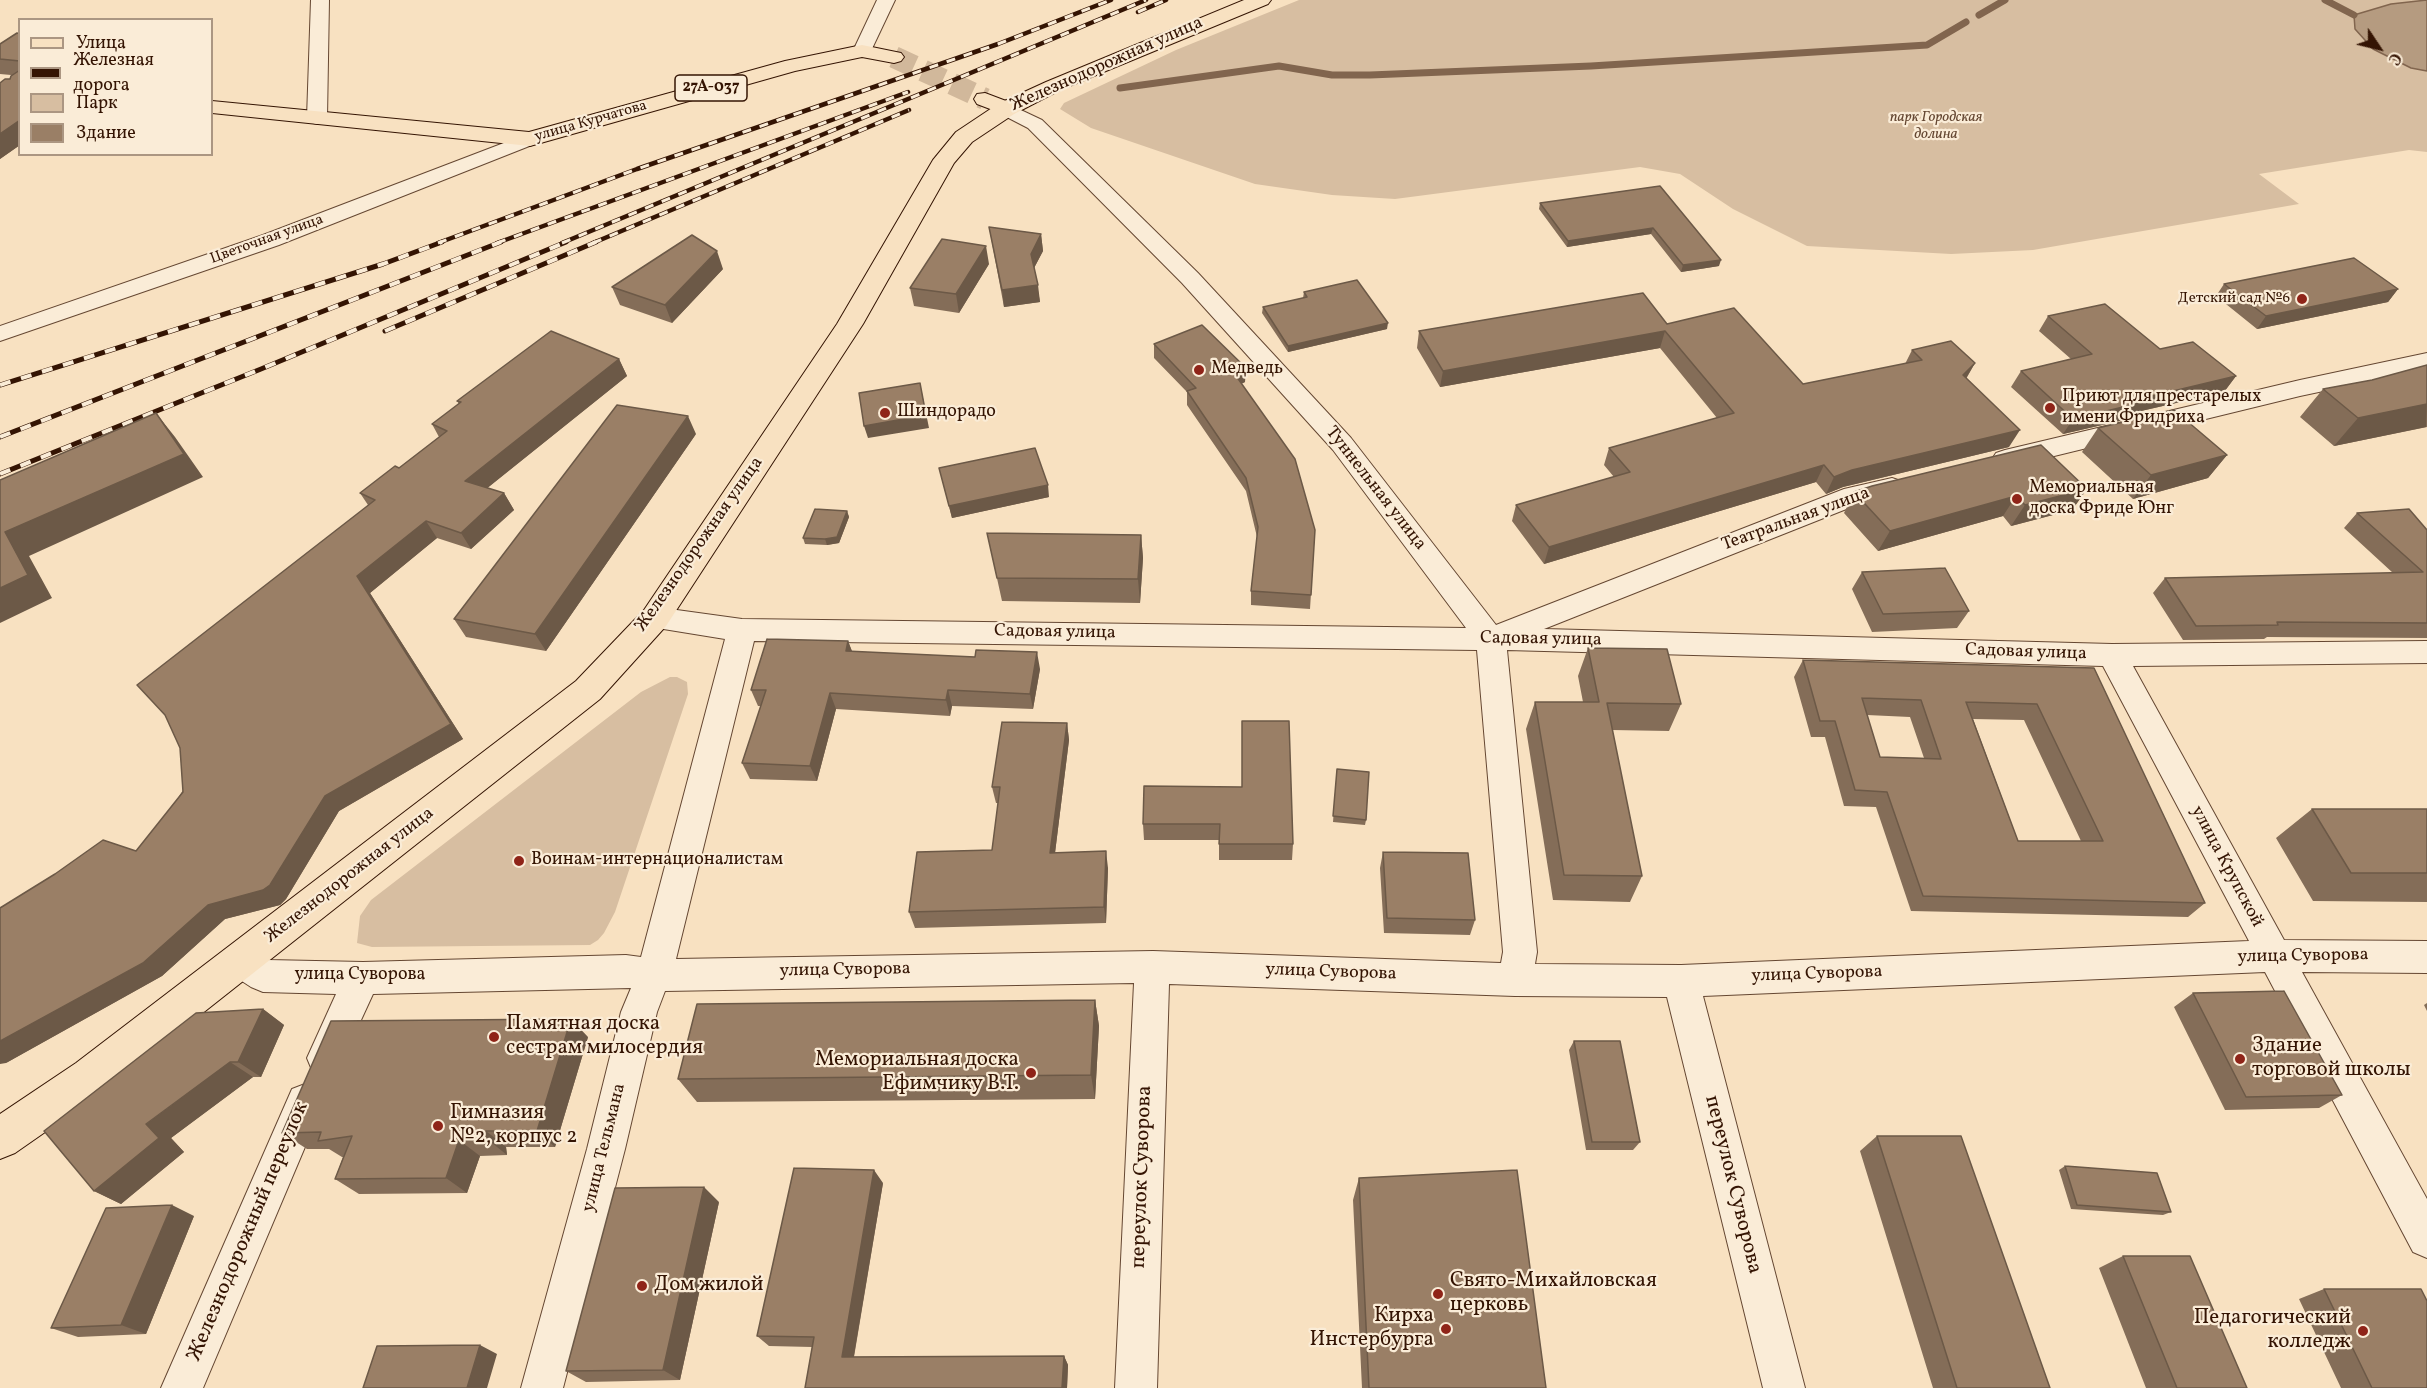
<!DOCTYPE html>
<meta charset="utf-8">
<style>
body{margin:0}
#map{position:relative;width:2427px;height:1388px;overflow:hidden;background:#f8e1c1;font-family:Vollkorn,serif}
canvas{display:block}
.legend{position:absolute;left:18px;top:18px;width:195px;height:138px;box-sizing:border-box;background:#faecd7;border:2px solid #ab9682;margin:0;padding:8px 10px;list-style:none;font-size:18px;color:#341403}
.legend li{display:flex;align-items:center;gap:12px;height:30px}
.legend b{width:30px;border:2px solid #ab9682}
.north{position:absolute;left:2349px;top:18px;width:60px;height:60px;-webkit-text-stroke:4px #faecd7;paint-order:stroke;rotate:125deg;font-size:16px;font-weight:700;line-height:24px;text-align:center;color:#341403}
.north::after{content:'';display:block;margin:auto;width:21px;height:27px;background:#341403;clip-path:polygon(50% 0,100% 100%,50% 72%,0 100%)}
</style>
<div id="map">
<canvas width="2427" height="1388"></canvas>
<ul class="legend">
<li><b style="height:8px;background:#f8e1c1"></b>Улица</li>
<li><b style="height:8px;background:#341403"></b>Железная дорога</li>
<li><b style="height:16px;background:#d7bea1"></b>Парк</li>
<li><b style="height:16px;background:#9a7f66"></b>Здание</li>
</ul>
<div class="north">С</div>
</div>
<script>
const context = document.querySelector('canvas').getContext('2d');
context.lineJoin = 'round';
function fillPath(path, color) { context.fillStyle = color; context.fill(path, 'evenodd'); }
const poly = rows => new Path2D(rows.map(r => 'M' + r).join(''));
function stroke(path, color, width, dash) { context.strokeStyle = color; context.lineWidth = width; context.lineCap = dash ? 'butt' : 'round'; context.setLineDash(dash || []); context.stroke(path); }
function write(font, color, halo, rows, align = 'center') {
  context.font = font + ' Vollkorn,serif'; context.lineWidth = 4.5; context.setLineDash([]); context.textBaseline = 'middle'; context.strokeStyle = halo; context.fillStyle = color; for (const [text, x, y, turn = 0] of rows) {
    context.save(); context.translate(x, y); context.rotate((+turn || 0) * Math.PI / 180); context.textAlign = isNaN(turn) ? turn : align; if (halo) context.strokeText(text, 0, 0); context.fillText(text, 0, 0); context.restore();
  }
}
const green = poly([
 [1299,0,2427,0,2427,152,2409,150,2259,174,2299,204,2033,250,1951,254,1807,246,1733,209,1680,174,1640,167,1395,199,1332,195,1255,184,1091,128,1060,109,1064,103,1176,50],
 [670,677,677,677,687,682,688,694,615,912,604,933,598,940,590,945,372,947,357,943,360,916,371,900,641,692]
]);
const water = poly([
 [2427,0,2427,71,2411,68,2373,49,2355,29,2354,15,2391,4,2427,0]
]);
const stream = poly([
 [2325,0,2354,15],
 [1979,15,2005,0],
 [1120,88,1279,66,1332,75,1370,75,1591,66,1927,45,1966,22]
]);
const primaryTunnel = poly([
 [894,57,985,99]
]);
const street = poly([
 [311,0,329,0,327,118,324,122,317,124,310,122,307,118,311,0],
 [877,0,895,0,869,55,855,55,853,51,877,0],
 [1006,103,1042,120,1198,273,1351,438,1496,625,1844,489,1892,478,1901,481,1905,487,1901,493,1859,504,1544,629,2112,644,2427,641,2427,663,2133,666,2284,940,2427,941,2427,973,2302,972,2427,1199,2427,1258,2413,1252,2265,972,1703,996,1805,1388,1763,1388,1667,997,1515,996,1169,984,1157,1388,1115,1388,1134,983,665,991,657,1012,625,1149,563,1388,521,1388,587,1149,621,1012,631,988,373,994,338,1070,325,1075,312,1070,307,1058,336,994,263,992,251,987,228,972,223,961,228,950,240,945,268,960,363,962,626,955,641,957,725,639,645,626,641,618,645,610,655,607,742,619,1466,628,1333,450,1182,283,1028,128,999,113,996,109,999,105,1006,103],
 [754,641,1477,650,1503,952,1501,963,1153,951,676,959,754,641],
 [1507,650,2103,666,2249,941,1681,965,1535,964,1537,952,1507,650],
 [530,133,537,135,540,139,537,143,279,245,0,341,0,326,263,235,530,133],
 [2427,353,2427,369,2300,396,2005,468,1996,465,1992,459,1996,453,2005,450,2300,380,2427,353],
 [305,1084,318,1089,324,1102,203,1388,161,1388,292,1089,305,1084]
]);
const primary = poly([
 [862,45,901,53,904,57,901,61,894,63,862,57,795,71,530,146,212,113,212,101,529,132,785,61,862,45],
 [985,93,1014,104,1017,109,1014,114,1006,115,977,104,974,99,977,94,985,93]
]);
const highway = poly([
 [1244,0,1271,0,1268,4,1060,90,1014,114,972,142,954,163,863,324,666,626,600,699,104,1091,15,1153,0,1159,0,1114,76,1063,576,681,644,610,837,324,933,160,956,132,998,104,1046,82,1244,0]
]);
const railFar1 = poly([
 [1138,12,1166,0],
 [438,243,637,169,998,44,1111,0],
 [497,243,908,92],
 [562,243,1146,0],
 [593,243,909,110]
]);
const rail = poly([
 [385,331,596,242],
 [0,385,383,264,442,242],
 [0,437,501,242],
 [0,474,261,369,566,242]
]);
const wall = poly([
 [20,34,20,145,0,159,10,79,11,75,0,74,0,44],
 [1660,186,1719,266,1681,272,1651,234,1567,247,1539,209,1540,203],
 [989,227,1041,234,1043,251,1034,268,1040,302,1004,307],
 [989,264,959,313,914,306,910,288],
 [723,269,672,323,620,305,612,287],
 [2224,284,2398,289,2388,302,2257,329,2216,296],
 [1304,292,1387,329,1288,352,1262,313,1263,307,1303,298],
 [2048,316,2160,349,2236,376,2224,392,2141,411,2137,417,2063,434,2011,387,2021,371,2071,359,2039,331],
 [1667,324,1803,384,1905,364,1912,350,1975,363,1966,379,2009,447,1843,487,1826,494,1816,482,1544,564,1512,521,1516,505,1614,477,1604,465,1609,448,1717,418,1660,348,1440,387,1417,348,1419,331],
 [1154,344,1245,382,1241,384,1315,530,1310,609,1251,605,1251,591,1257,537,1246,491,1187,405,1187,392,1154,358],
 [619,359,627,376,487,488,504,493,514,510,471,549,437,538,370,593,463,739,339,811,286,899,280,905,225,919,162,976,6,1063,368,505,360,493,399,468,439,437,432,424,459,404,457,401],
 [2427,365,2427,427,2334,446,2300,417,2323,389,2372,380],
 [2098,428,2227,455,2208,478,2133,499,2082,452],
 [696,434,546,651,466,637,454,619],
 [939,468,1049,497,952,518],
 [2087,489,2072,510,2011,526,2003,516,1878,551,1844,513,1854,492],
 [847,511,849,517,839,543,827,545,805,544,803,538],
 [2357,513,2427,530,2427,638,2267,637,2264,639,2183,640,2153,593,2165,578,2393,573,2344,528],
 [987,533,1141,535,1143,558,1140,603,1002,601],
 [1862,572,1969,611,1957,628,1872,632,1852,589],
 [848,641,852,651,1040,669,1033,709,952,706,950,716,836,709,817,781,750,779,742,763,761,706,758,706,751,690],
 [1588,648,1681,704,1669,731,1612,730,1642,876,1630,902,1553,900,1526,729,1535,702,1583,702,1578,676],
 [1803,660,2094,668,2205,903,2188,917,1911,911,1876,807,1844,806,1825,737,1811,737,1794,677],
 [1867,715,1910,717,1924,758,1880,757],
 [1973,719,2024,720,2081,841,2018,841],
 [1242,721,1293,844,1292,860,1219,860,1219,840,1144,840,1143,824,1242,787],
 [1067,723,1069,740,1055,853,1108,868,1106,923,915,928,909,912,992,850,998,803,996,803,992,787],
 [1337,769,1366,820,1365,825,1333,822],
 [2312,809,2427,809,2427,902,2313,901,2276,838],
 [1383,852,1475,920,1470,935,1384,933,1380,868],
 [2193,993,2342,1095,2319,1108,2225,1110,2174,1007],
 [1095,1000,1099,1026,1095,1099,697,1102,678,1079],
 [2427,1003,2427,1011,2424,1005],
 [263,1009,284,1025,261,1077,253,1077,171,1138,184,1152,121,1204,94,1191],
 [588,1037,555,1147,506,1147,507,1155,480,1156,467,1193,359,1194,335,1179,343,1157,342,1157,329,1149,307,1149,282,1133],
 [1574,1041,1640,1142,1633,1150,1586,1150,1569,1050],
 [1877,1136,2050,1388,1933,1388,1860,1151],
 [2065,1166,2171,1212,2163,1215,2071,1209,2059,1170],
 [1359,1178,1546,1388,1362,1388,1353,1200],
 [883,1183,854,1357,1064,1356,1068,1365,1067,1388,805,1388,812,1347,769,1346,757,1336],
 [719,1202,680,1380,586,1382,566,1371],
 [194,1216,146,1334,78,1337,51,1328],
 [2123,1256,2247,1388,2146,1388,2099,1268],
 [2324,1289,2427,1388,2341,1388,2299,1299]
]);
const shadedWall = poly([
 [20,120,20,145,0,159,0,134],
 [1653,228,1651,234,1567,247,1568,241],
 [1041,234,1043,251,1033,270,1031,254],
 [986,246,989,264,959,313,956,294],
 [717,251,723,269,672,323,665,305],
 [1721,260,1719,266,1681,272,1683,265],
 [1038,285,1040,302,1004,307,1002,290],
 [2398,289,2388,302,2257,329,2266,316],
 [1388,323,1387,329,1288,352,1288,346],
 [1665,331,1660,348,1440,387,1443,371],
 [619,359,627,376,475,498,465,481],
 [1975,363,1965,380,1963,375],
 [1246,368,1245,382,1234,387,1234,373],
 [2236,376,2224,392,2141,411,2137,417,2063,434,2073,419,2144,398],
 [920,383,929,428,868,438,864,426],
 [2427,404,2426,427,2334,446,2358,418],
 [156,413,175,437,203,477,29,556,52,598,0,623,0,588,5,532],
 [688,416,696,434,546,651,535,634],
 [2020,430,2009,447,1843,487,1826,494,1834,477,1852,470],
 [2227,455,2208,478,2133,499,2151,475],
 [1824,465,1816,482,1544,564,1549,547],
 [1048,485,1049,497,952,518,949,506],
 [2087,489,2072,510,2011,526,2025,505],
 [504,493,514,510,471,549,461,533],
 [2016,496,2003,516,1878,551,1890,531],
 [847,511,849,517,839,543,827,545,825,539],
 [426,521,437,538,370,593,463,739,339,811,286,899,280,905,225,919,162,976,6,1063,0,1064,0,1041,357,576],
 [1141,535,1143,558,1140,603,1138,579],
 [848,641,854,657,846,651],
 [1037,652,1040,669,1033,709,1030,694],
 [948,690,952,706,950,716,946,700],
 [830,693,836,709,817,781,810,766],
 [1067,723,1069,740,1053,869,1050,853],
 [1106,851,1108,868,1106,923,1104,907],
 [1095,1000,1099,1026,1095,1099,1091,1075],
 [263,1009,284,1025,261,1077,238,1062],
 [571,1019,588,1037,555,1147,537,1131],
 [230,1062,253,1077,171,1138,184,1152,121,1204,94,1191,146,1124],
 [486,1131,506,1147,507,1155,487,1139],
 [459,1140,480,1156,467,1193,446,1178],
 [874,1170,883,1183,852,1367,842,1357],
 [704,1187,719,1202,680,1380,663,1370],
 [172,1205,194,1216,146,1334,121,1325],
 [480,1345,497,1354,487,1388,467,1388],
 [1064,1356,1068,1365,1067,1388,1062,1388]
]);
const building = poly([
 [17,33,20,34,20,61,0,59,0,44,17,33],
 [20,70,20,120,0,134,0,83,5,79,10,79,11,76,20,70],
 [1660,186,1721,260,1683,265,1653,228,1568,241,1540,203,1660,186],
 [989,227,1041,234,1031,254,1038,285,1002,290,989,227],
 [692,235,717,251,665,305,612,287,692,235],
 [942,239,986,246,956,294,910,288,942,239],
 [2354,258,2398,289,2266,316,2224,284,2354,258],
 [1357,280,1388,323,1288,346,1263,307,1307,297,1304,292,1357,280],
 [1643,293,1667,324,1734,308,1803,384,1922,360,1912,350,1951,341,1975,363,1963,375,2020,430,1852,470,1834,477,1824,465,1549,547,1516,505,1630,472,1609,448,1734,413,1665,331,1443,371,1419,331,1643,293],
 [2105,304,2160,349,2193,342,2236,376,2144,398,2148,401,2073,419,2021,371,2092,354,2048,316,2105,304],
 [1202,325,1246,368,1234,373,1295,459,1315,530,1311,595,1251,591,1258,527,1246,478,1187,391,1196,388,1154,344,1202,325],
 [551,331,619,359,465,481,504,493,461,533,426,521,357,576,451,724,325,796,270,885,263,890,208,905,143,963,0,1041,0,908,55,874,103,840,136,851,183,792,180,748,165,715,137,685,375,500,360,493,395,466,399,468,447,431,432,424,461,402,457,401,551,331],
 [2427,365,2427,404,2358,418,2323,389,2372,380,2427,365],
 [920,383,926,415,864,426,859,393,920,383],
 [617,405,688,416,535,634,454,619,617,405],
 [2174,410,2227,455,2151,475,2098,428,2174,410],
 [156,413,184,454,5,532,28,575,0,588,0,480,156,413],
 [2041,445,2087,489,2025,505,2016,496,1890,531,1854,492,1872,486,2041,445],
 [1035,448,1048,485,949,506,939,468,1035,448],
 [815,509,847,511,837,537,825,539,803,538,815,509],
 [2409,509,2427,530,2427,623,2277,622,2278,625,2196,626,2165,578,2423,572,2357,513,2409,509],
 [987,533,1141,535,1138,579,997,578,987,533],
 [1945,568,1969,611,1883,614,1862,572,1945,568],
 [767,639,848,641,846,651,975,657,976,650,1037,652,1030,694,948,690,946,700,830,693,810,766,742,763,766,690,751,690,767,639],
 [1588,648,1667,649,1681,704,1607,703,1642,876,1564,875,1535,702,1599,702,1588,648],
 [1803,660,2094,668,2205,903,1923,896,1887,792,1855,790,1835,721,1820,721,1803,660],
 [1862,698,1921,700,1941,759,1880,757,1862,698],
 [1966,702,2037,704,2103,841,2018,841,1966,702],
 [1242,721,1289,721,1293,844,1219,844,1220,824,1143,824,1144,786,1242,787,1242,721],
 [1002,722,1067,723,1050,853,1106,851,1104,907,909,912,917,852,992,850,1000,787,992,787,1002,722],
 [1337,769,1369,772,1366,820,1333,816,1337,769],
 [2312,809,2427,809,2427,873,2351,873,2312,809],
 [1383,852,1468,853,1475,920,1387,918,1383,852],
 [2284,991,2342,1095,2246,1097,2193,993,2284,991],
 [1095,1000,1091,1075,678,1079,697,1004,1095,1000],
 [263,1009,238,1062,230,1062,146,1124,159,1138,94,1191,44,1131,196,1013,263,1009],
 [571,1019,537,1131,486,1131,487,1139,459,1140,446,1178,335,1179,352,1136,318,1141,321,1132,282,1133,331,1021,571,1019],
 [1574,1041,1620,1041,1640,1142,1592,1142,1574,1041],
 [1877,1136,1961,1136,2050,1388,1957,1388,1877,1136],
 [2065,1166,2157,1173,2171,1212,2077,1205,2065,1166],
 [794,1168,874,1170,842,1357,1064,1356,1062,1388,805,1388,814,1337,757,1336,794,1168],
 [1517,1170,1546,1388,1369,1388,1359,1178,1517,1170],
 [704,1187,663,1370,566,1371,615,1188,704,1187],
 [172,1205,121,1325,51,1328,106,1208,172,1205],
 [2123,1256,2190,1256,2247,1388,2177,1388,2123,1256],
 [2324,1289,2421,1289,2427,1301,2427,1388,2372,1388,2324,1289],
 [480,1345,467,1388,363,1388,377,1346,480,1345]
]);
const markers = [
 [2302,299,6,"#8f2418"],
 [1199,370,6,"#8f2418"],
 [2050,408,6,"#8f2418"],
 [885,413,6,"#8f2418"],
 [2017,499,6,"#8f2418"],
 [519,861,6,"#8f2418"],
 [494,1037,6,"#8f2418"],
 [2240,1059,6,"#8f2418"],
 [1031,1073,6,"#8f2418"],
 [438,1126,6,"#8f2418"],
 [642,1286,6,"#8f2418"],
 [1438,1294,6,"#8f2418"],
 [1446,1329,6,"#8f2418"],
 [2363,1331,6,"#8f2418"]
];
const farParknames = [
 ["парк Городская",1936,118],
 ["долина",1936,135]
];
const farStreetnames = [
 ["улица Курчатова",591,122,-16],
 ["Цветочная улица",267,240,-20]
];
const farPoinames = [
 ["Детский сад №6",2290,299]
];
const shields = [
 [711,88,72]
];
const shieldNames = [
 ["27А-037",711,88]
];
const streetNames = [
 ["Железнодорожная улица",1107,65,-24],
 ["Туннельная улица",1375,489,52],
 ["Театральная улица",1796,520,-20],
 ["Железнодорожная улица",700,545,-55],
 ["Садовая улица",1055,633,1],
 ["Садовая улица",1541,640,1],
 ["Садовая улица",2026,653,2],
 ["улица Крупской",2226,867,62],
 ["Железнодорожная улица",350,876,-38],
 ["улица Суворова",2303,957,-1],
 ["улица Суворова",845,971,-1],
 ["улица Суворова",1331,973,2],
 ["улица Суворова",1817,975,-2],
 ["улица Суворова",360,976],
 ["улица Тельмана",605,1148,-76]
];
const poiNames = [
 ["Медведь",1211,370],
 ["Приют для престарелых",2062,398],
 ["имени Фридриха",2062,419],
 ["Шиндорадо",897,413],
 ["Мемориальная",2029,489],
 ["доска Фриде Юнг",2029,510],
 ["Воинам-интернационалистам",531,861]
];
const nearPoinames = [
 ["Памятная доска",506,1025],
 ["сестрам милосердия",506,1049],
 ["Здание",2252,1047],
 ["торговой школы",2252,1071],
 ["Мемориальная доска",1019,1061,"right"],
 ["Ефимчику В.Т.",1019,1085,"right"],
 ["Гимназия",450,1114],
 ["№2, корпус 2",450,1138],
 ["Свято-Михайловская",1450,1282],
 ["церковь",1450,1306],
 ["Дом жилой",654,1286],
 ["Кирха",1434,1317,"right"],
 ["Инстербурга",1434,1341,"right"],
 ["Педагогический",2351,1319,"right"],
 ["колледж",2351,1343,"right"]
];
const nearStreetnames = [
 ["переулок Суворова",1143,1177,-88],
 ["переулок Суворова",1732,1185,76],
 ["Железнодорожный переулок",249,1232,-67]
];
fillPath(green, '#d7bea1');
fillPath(water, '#b59b80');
stroke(water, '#81654e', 1.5);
stroke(stream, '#81654e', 7);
stroke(primaryTunnel, '#d1b89b', 22, [22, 10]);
stroke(street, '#654732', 2);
stroke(primary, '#341403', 2);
stroke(highway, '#341403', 2);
fillPath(street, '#faecd7');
fillPath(primary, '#f8e1c1');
fillPath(highway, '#f8e1c1');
stroke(railFar1, '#341403', 4.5);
stroke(rail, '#341403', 5);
stroke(railFar1, '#faecd7', 3, [9]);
stroke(rail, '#faecd7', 4, [11]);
fillPath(wall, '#846d58');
fillPath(shadedWall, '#6c5947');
fillPath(building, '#9a7f66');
stroke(building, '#6c5947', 1.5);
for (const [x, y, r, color] of markers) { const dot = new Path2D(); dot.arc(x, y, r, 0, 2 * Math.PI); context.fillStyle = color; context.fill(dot); stroke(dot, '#faecd7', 2); }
write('italic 15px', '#654732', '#faecd7', farParknames);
write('15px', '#341403', '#faecd7', farStreetnames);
write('15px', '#341403', '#faecd7', farPoinames, 'right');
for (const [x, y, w] of shields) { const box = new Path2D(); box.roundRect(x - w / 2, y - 13, w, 26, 4.5); context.fillStyle = '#faecd7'; context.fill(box); stroke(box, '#341403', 1.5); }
write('bold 16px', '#341403', null, shieldNames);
write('18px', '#341403', '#faecd7', streetNames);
write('18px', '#341403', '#faecd7', poiNames, 'left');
write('21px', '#341403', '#faecd7', nearPoinames, 'left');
write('21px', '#341403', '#faecd7', nearStreetnames);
</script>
